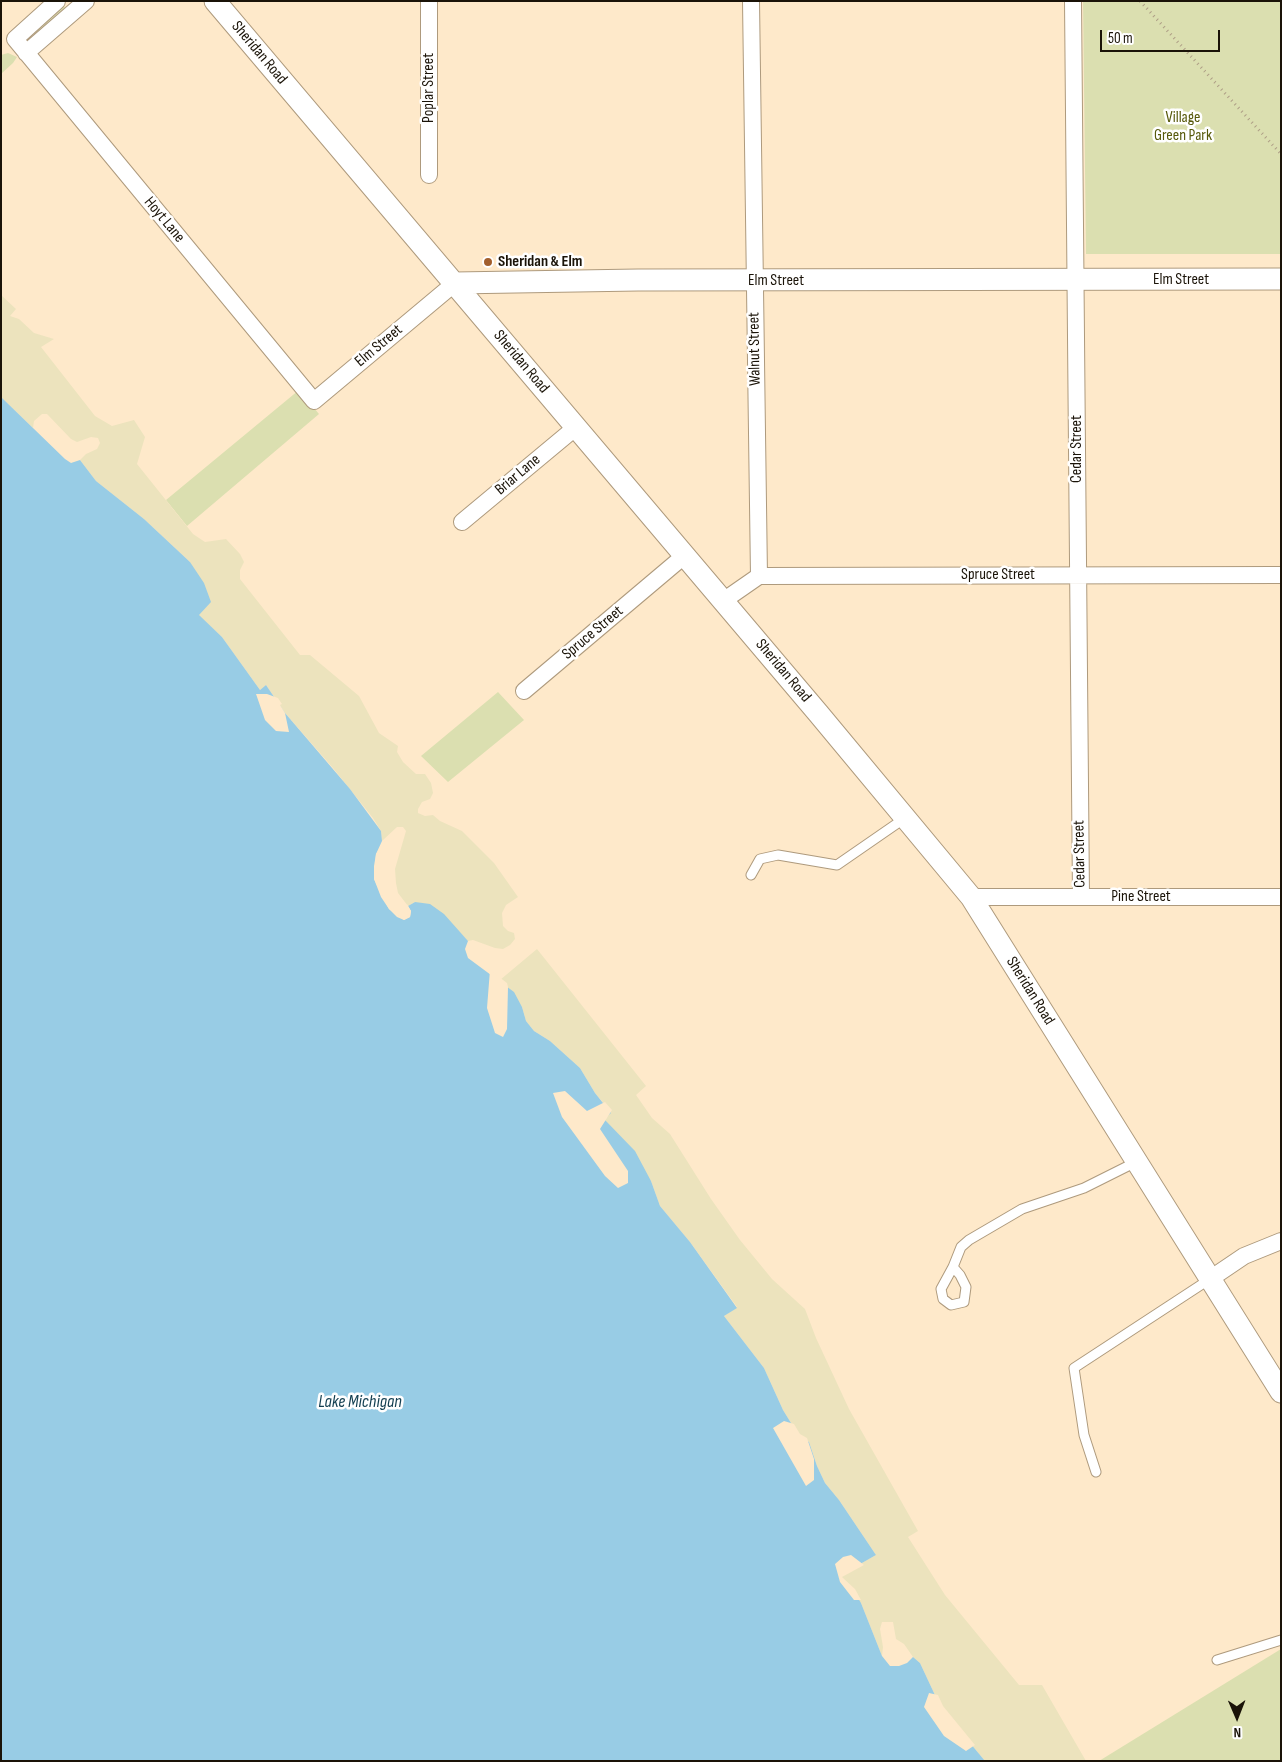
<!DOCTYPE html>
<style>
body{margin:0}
#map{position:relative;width:1282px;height:1762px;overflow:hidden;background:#fee9ca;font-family:"Sofia Sans Condensed",sans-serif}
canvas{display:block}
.frame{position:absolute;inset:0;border:2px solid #1a1308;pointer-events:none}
.north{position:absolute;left:1212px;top:1692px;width:50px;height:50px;-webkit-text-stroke:4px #fff;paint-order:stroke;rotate:179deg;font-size:14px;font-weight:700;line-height:20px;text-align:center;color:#1a1308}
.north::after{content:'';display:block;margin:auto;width:18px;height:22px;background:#1a1308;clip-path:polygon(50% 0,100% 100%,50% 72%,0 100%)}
.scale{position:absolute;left:1100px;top:30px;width:120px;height:22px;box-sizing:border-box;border:2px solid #1a1308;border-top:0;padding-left:6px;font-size:15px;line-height:18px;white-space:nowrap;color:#1a1308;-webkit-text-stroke:4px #fff;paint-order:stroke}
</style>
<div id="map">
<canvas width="1282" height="1762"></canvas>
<div class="frame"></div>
<div class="north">N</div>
<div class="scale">50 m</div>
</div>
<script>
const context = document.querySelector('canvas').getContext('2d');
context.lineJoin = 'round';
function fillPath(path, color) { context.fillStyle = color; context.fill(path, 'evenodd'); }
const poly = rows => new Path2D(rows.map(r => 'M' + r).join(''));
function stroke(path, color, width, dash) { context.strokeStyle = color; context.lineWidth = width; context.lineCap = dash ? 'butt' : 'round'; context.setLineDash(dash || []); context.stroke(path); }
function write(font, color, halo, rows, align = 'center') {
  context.font = font + ' "Sofia Sans Condensed",sans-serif'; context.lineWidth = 5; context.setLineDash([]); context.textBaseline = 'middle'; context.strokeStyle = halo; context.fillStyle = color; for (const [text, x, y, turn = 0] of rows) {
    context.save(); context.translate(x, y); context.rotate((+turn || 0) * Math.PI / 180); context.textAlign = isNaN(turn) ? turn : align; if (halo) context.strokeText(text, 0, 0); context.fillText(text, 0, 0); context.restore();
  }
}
const green = poly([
 [1083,1,1281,1,1281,254,1086,254],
 [64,5,66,11,35,36,32,29,56,8],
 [8,53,17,57,13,63,1,74,1,55],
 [299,390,319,414,187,526,166,500],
 [498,692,524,720,448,782,421,756],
 [1281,1649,1281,1761,1099,1761]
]);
const sand = poly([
 [1,295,16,309,10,316,19,319,34,333,54,339,41,347,95,416,112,426,134,420,145,437,137,464,193,534,205,542,226,539,240,554,244,562,240,570,240,579,300,655,310,655,359,696,379,733,398,746,397,752,403,762,416,774,425,774,431,783,433,793,430,799,422,802,418,809,418,813,425,816,433,815,440,821,462,831,494,863,518,897,506,905,502,913,503,926,508,931,514,933,515,939,510,945,503,949,495,948,473,940,468,941,456,929,415,902,408,906,398,893,396,883,395,869,406,831,403,827,397,827,382,841,381,831,373,818,333,768,285,713,266,685,260,690,222,637,198,615,190,562,144,519,96,481,80,460,86,454,97,449,100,443,98,438,91,437,77,442,71,439,47,414,42,414,34,421,33,428,1,397],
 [537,949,646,1086,636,1095,652,1118,670,1134,711,1199,740,1240,772,1279,805,1309,816,1338,849,1409,918,1531,908,1537,945,1595,1019,1685,1042,1685,1086,1761,985,1761,941,1708,920,1663,913,1657,904,1644,896,1639,893,1622,882,1622,880,1629,883,1647,882,1656,861,1603,838,1576,876,1555,839,1500,825,1483,817,1466,809,1442,799,1436,783,1410,764,1368,724,1316,737,1307,690,1242,660,1206,651,1181,603,1118,611,1112,595,1093,580,1068,550,1041,534,1031,526,1021,522,1007,500,980]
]);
const water = poly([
 [1,397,65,459,71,463,80,460,96,481,144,519,190,562,204,583,211,602,199,615,222,637,260,690,266,685,285,713,350,789,381,831,382,841,376,854,374,879,389,909,404,920,410,917,411,911,408,906,415,902,430,904,444,914,468,941,465,949,468,958,514,992,522,1007,526,1021,534,1031,550,1041,580,1068,595,1093,611,1113,604,1119,635,1151,651,1181,660,1206,690,1242,737,1308,724,1316,764,1368,783,1410,799,1436,809,1442,817,1466,825,1483,839,1500,876,1555,839,1576,853,1590,861,1603,882,1656,890,1666,899,1666,907,1663,913,1657,920,1663,941,1708,985,1761,1,1761]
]);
const pier = poly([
 [256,694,267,694,278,698,282,704,280,705,285,713,289,732,276,731,265,720],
 [385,841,379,855,376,866,377,879,383,896,398,915,404,917,408,915,407,904,408,906,411,911,410,917,404,920,397,917,389,909,381,897,374,879,374,866,376,854],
 [490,970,507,983,508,987,507,1029,503,1037,495,1033,487,1008],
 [565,1091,587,1111,605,1102,612,1110,600,1129,628,1171,628,1183,618,1188,605,1176,562,1117,553,1093],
 [784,1421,794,1424,800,1434,807,1438,814,1459,814,1480,806,1486,773,1428],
 [851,1555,864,1565,842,1577,855,1589,861,1600,854,1600,840,1582,835,1564,843,1557],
 [929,1693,938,1695,943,1706,975,1745,966,1751,944,1736,924,1707]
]);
const path = poly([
 [1140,1,1281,154]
]);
const service = poly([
 [751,875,760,859,778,855,837,865,905,818],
 [953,1267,941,1289,943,1299,951,1305,964,1302,966,1287,960,1275,953,1267,961,1247,969,1240,1022,1209,1084,1188,1136,1162],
 [1096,1472,1084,1435,1074,1368,1210,1279],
 [1217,1660,1281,1640]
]);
const minor = poly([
 [57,1,15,39,314,401,455,283],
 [751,1,759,576],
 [1073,1,1081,896],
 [26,53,86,1],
 [429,175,429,1],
 [462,522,575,428],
 [723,601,759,576,1281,575],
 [524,691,684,556],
 [971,897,1281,897],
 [1210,1279,1244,1256,1281,1241]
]);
const tertiary = poly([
 [215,1,818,713,971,897,1281,1392],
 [455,283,638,280,1281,279]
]);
const markers = [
 [488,262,5,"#a25f2d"]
];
const streetNames = [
 ["Sheridan Road",259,53,50],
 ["Poplar Street",429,88,-90],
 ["Hoyt Lane",164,220,50],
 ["Elm Street",1181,280],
 ["Elm Street",776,281],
 ["Elm Street",379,346,-40],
 ["Walnut Street",755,349,-91],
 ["Sheridan Road",521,362,50],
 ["Cedar Street",1077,449,-90],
 ["Briar Lane",518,475,-40],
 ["Spruce Street",998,575],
 ["Spruce Street",593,633,-40],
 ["Sheridan Road",783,671,50],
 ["Cedar Street",1080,854,-91],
 ["Pine Street",1141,897],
 ["Sheridan Road",1030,991,58]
];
const parkNames = [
 ["Village",1183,118],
 ["Green Park",1183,136]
];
const poiNames = [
 ["Sheridan & Elm",498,262]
];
const waterNames = [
 ["Lake Michigan",360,1402]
];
fillPath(green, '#dbdfb0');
fillPath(sand, '#ece3bd');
fillPath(water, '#98cce5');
fillPath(pier, '#fee9ca');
stroke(service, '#ae9a7d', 11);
stroke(minor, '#ae9a7d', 18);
stroke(tertiary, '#ae9a7d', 23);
stroke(path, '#ae9e86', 3, [1, 4]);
stroke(service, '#fff', 9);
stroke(minor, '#fff', 16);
stroke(tertiary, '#fff', 21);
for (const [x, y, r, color] of markers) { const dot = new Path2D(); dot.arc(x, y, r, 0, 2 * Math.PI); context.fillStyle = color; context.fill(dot); stroke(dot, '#fff', 2); }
write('16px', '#1a1308', '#fff', streetNames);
write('16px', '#57590b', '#fff', parkNames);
write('bold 16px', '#1a1308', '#fff', poiNames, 'left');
write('italic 18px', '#123e50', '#fff', waterNames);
</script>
